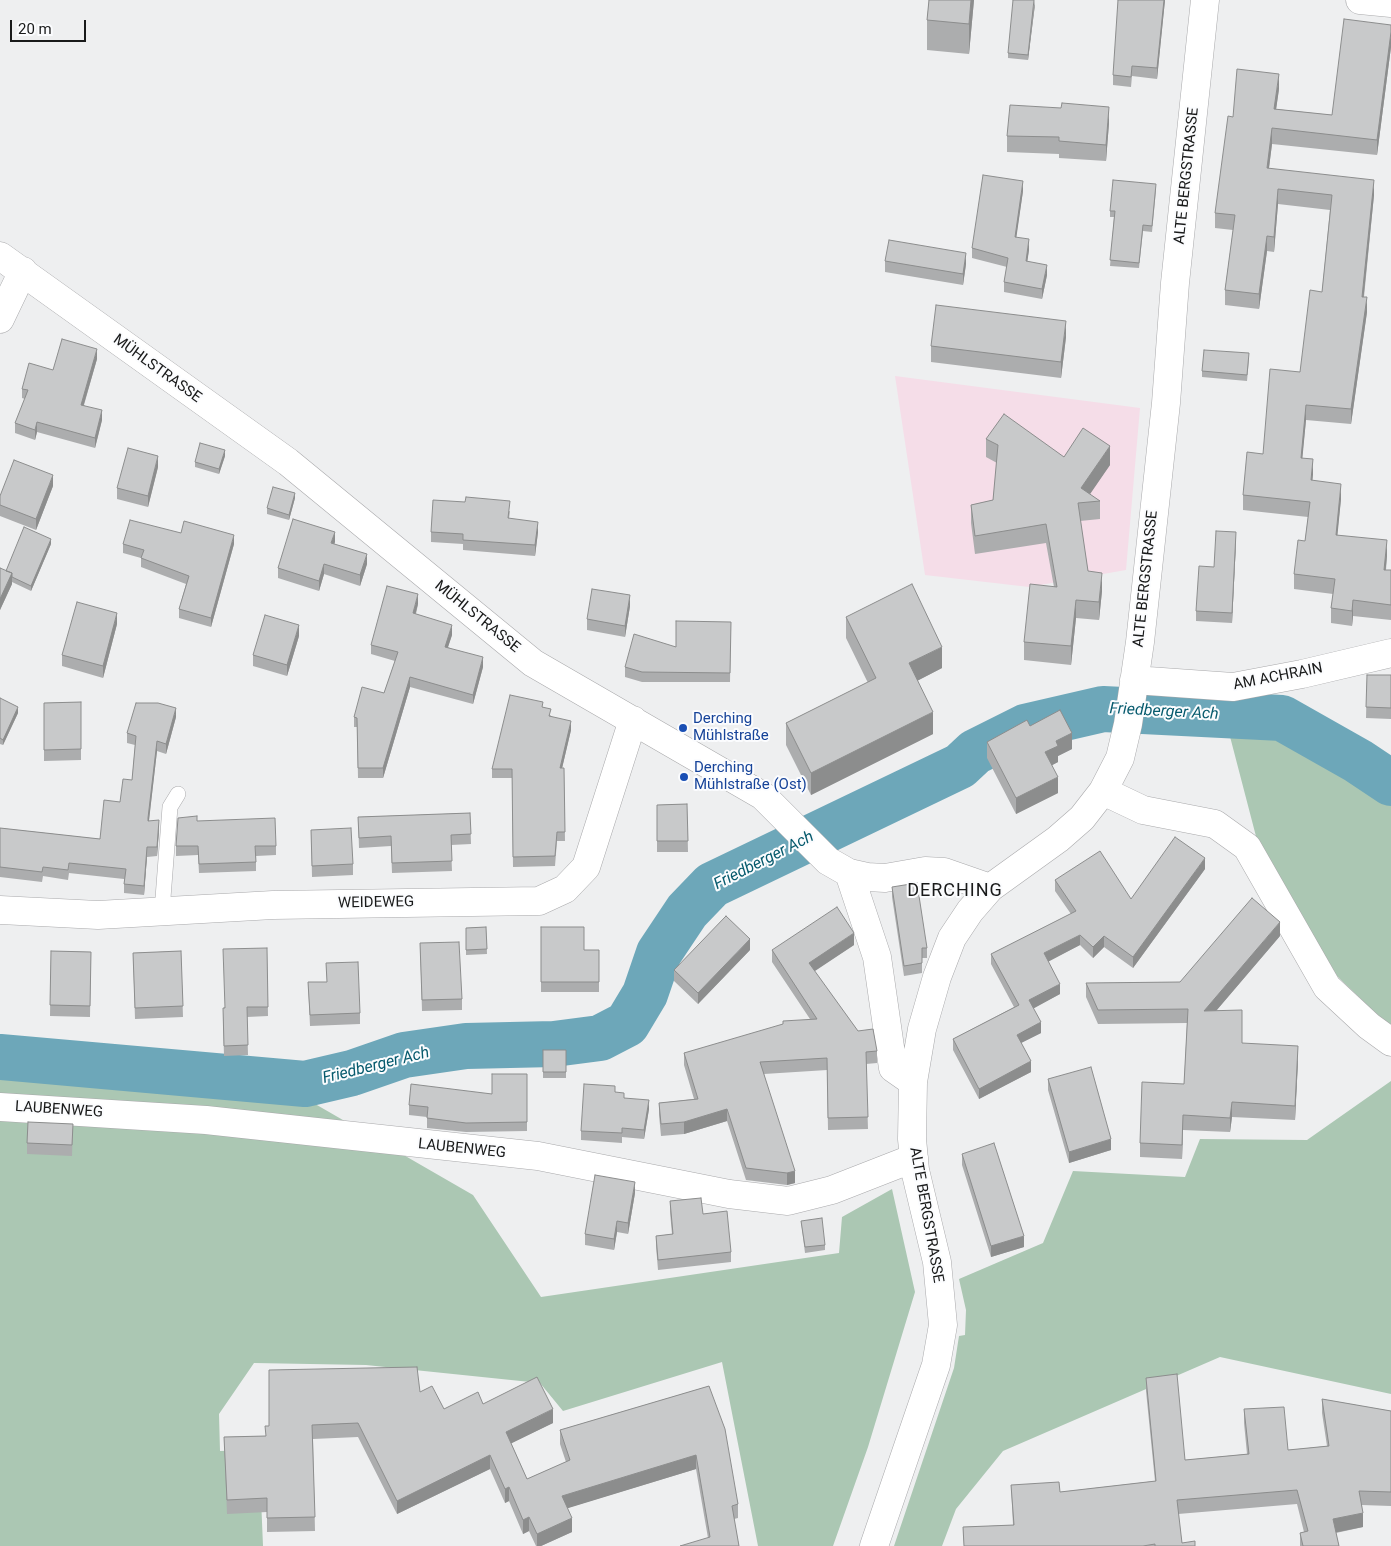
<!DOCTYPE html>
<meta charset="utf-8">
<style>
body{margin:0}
#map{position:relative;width:1391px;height:1546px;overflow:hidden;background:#eeeff0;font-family:Roboto,sans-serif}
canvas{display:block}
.scale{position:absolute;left:10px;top:20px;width:76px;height:22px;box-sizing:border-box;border:2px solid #191a1a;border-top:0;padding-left:6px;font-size:15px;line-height:18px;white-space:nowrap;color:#191a1a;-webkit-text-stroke:4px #fbfcfe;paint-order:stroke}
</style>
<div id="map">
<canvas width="1391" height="1546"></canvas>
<div class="scale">20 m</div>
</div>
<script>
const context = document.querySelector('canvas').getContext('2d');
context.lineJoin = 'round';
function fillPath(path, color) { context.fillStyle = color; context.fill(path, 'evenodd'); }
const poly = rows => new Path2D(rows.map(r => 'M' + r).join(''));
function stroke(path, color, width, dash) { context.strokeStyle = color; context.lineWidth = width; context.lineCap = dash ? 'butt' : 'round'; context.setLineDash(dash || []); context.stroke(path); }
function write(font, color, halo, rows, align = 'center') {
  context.font = font + ' Roboto,sans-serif'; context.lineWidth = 4; context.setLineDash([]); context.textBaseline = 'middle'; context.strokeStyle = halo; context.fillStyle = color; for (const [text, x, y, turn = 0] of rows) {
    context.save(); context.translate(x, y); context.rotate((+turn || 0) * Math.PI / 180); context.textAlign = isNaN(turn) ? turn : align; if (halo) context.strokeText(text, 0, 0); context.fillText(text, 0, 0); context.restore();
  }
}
const education = poly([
 [895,376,1140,408,1126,570,1029,587,925,575]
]);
const green = poly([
 [1221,702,1288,709,1355,745,1391,769,1391,1028,1337,976,1258,844],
 [0,1063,277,1082,473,1195,541,1297,839,1253,842,1217,892,1189,915,1292,868,1447,833,1546,758,1546,722,1362,563,1411,540,1383,366,1365,254,1363,219,1414,220,1451,259,1450,263,1546,0,1546],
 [1391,1081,1391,1394,1220,1357,1003,1451,956,1509,942,1546,894,1546,954,1368,959,1336,965,1335,966,1310,959,1279,1043,1243,1073,1171,1185,1177,1200,1139,1307,1140]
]);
const river = poly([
 [0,1057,305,1084,352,1073,404,1055,466,1046,554,1044,600,1038,627,1024,645,994,659,953,687,911,712,885,960,766,975,752,1025,727,1103,709,1282,718,1358,761,1391,783]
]);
const service = poly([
 [162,911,170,807,178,794]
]);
const minor = poly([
 [1360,0,1391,3],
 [0,256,288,462,533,663,763,796,828,861,849,873,867,877,885,878,925,871,944,872,990,888],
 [0,319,23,271],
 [1134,680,1233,687,1302,674,1391,653],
 [1103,791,1143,810,1215,824,1247,847,1327,987,1369,1026,1391,1042],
 [849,873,877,957,893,1068,913,1082],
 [0,910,98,915,273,905,539,901,565,889,586,867,633,720],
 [0,1107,206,1120,538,1156,729,1194,788,1201,832,1190,914,1158],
 [874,1546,936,1365,943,1325,937,1262,915,1170,912,1139,913,1082,922,1029,937,977,952,938,970,911,990,888,1058,839,1082,818,1103,791,1120,758,1128,724,1140,642,1166,403,1175,283,1205,0]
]);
const wall = poly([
 [929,0,974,0,969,54,927,50,927,20],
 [1165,0,1157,79,1132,76,1131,87,1113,85,1113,75],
 [1035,4,1028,60,1008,58,1008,53],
 [1391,25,1391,47,1377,155,1272,144,1269,168,1374,195,1364,297,1367,312,1351,424,1306,420,1302,458,1313,474,1312,481,1341,499,1337,535,1387,556,1386,570,1391,570,1391,620,1353,616,1352,626,1331,623,1331,608,1333,594,1294,589,1294,574,1305,541,1308,517,1243,510,1243,495,1263,454,1300,372,1322,292,1330,210,1278,204,1274,252,1267,251,1259,309,1225,305,1225,290,1233,230,1215,228,1215,213,1233,117,1279,89,1276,109,1332,115],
 [1109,123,1106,161,1059,158,1059,154,1007,152,1007,136],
 [1156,190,1152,232,1143,231,1139,268,1110,266,1114,217,1110,217,1110,211],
 [1023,191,1016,237,1029,250,1027,261,1047,275,1042,299,1004,292,1004,282,1007,267,972,258,972,248],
 [885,261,966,264,963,285,885,272],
 [1066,337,1061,378,931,362,931,346],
 [97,359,84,405,102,420,95,448,37,432,35,440,15,433,15,423,25,399,22,398,22,389,53,370],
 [1249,359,1247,381,1202,377,1202,371],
 [986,439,1064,457,1110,465,1089,494,1100,501,1100,519,1080,521,1088,571,1102,591,1099,620,1076,618,1071,665,1024,660,1024,642,1054,587,1046,543,975,554,971,523,971,505,993,500,997,463,986,457],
 [225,456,219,474,195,467,195,462],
 [158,467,148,507,117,499,117,488],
 [53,486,36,530,0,516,0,496],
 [295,498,289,520,267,514,267,508],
 [510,511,509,519,538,532,535,556,463,550,463,544,431,542,431,532],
 [181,533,234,544,211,627,179,618,179,609,186,584,141,567,141,558,123,553,123,544],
 [335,542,334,544,367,564,360,586,324,574,319,591,278,578,278,568],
 [1236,542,1232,623,1196,621,1196,611,1214,567],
 [51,544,31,591,12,582,12,584,0,610,0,568,6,571],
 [418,604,416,614,452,635,448,647,483,667,473,704,410,687,383,778,358,778,357,727,354,727,354,717,384,693,395,661,371,654,371,645],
 [630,606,625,637,587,630,587,619],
 [846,617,942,668,917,681,933,734,811,795,786,745,786,723,868,683,846,638],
 [731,622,730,682,642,682,625,677,625,667,676,647],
 [117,624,103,678,62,666,62,655],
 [299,636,287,676,253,666,253,655],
 [1367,675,1391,675,1391,719,1366,718],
 [0,698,18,713,3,745,0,744],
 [81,702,81,760,44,761,44,703],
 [543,707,551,716,571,730,562,768,564,768,565,841,557,841,555,866,513,867,512,778,492,778,492,769],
 [176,717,166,754,157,751,149,821,159,830,157,856,147,857,144,895,124,893,124,879,69,873,68,880,43,876,42,882,0,877,0,828,100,839,132,780,135,745,127,743,127,733],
 [1030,726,1072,749,1058,756,1058,762,1052,765,1058,793,1016,814,987,758,987,742],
 [687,804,688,852,657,852,657,805],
 [470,813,471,844,451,845,452,871,392,873,391,846,359,848,358,817],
 [197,821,276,846,276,855,256,856,256,871,199,873,198,855,176,856,176,846],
 [311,830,353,864,353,875,312,877],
 [1205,869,1133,968,1104,947,1093,958,1080,945,1048,961,1060,994,1033,1008,1041,1033,1021,1043,1031,1072,979,1099,953,1050,953,1039,1014,1007,991,964,991,954,1071,914,1055,891,1055,880,1131,899],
 [892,887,927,948,927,958,922,958,922,973,904,976,892,897],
 [486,927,487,954,466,955,466,928],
 [541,927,584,950,599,950,599,992,541,992],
 [1280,936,1216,1011,1242,1043,1298,1061,1295,1120,1232,1117,1230,1132,1183,1130,1182,1159,1140,1157,1140,1143,1184,1084,1187,1023,1098,1024,1086,997,1086,983,1180,982],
 [420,943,462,999,462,1010,422,1011],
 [854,945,814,971,858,1031,877,1051,877,1063,866,1064,868,1129,828,1130,827,1070,764,1074,795,1183,787,1185,746,1180,727,1121,684,1134,661,1136,659,1115,659,1103,694,1099,684,1065,684,1053,810,1019,772,962,772,950],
 [267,948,268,1016,247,1017,248,1055,224,1056,223,1018,224,1008],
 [750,950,698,1004,674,981,674,970],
 [51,951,91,952,90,1017,50,1016],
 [181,951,183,1017,135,1019,133,953],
 [326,963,360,1013,360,1024,310,1026,308,982,327,982],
 [543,1050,566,1050,566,1078,543,1078],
 [527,1074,527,1131,466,1132,427,1128,427,1117,409,1115,409,1105,492,1094],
 [1048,1079,1111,1150,1069,1163,1048,1090],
 [615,1092,624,1098,649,1109,644,1139,622,1137,622,1143,581,1140,581,1131],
 [73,1124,72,1156,27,1154,27,1143],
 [962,1154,1024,1247,991,1257,962,1165],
 [635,1193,628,1234,617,1232,614,1250,585,1245,585,1234],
 [670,1201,703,1214,731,1252,731,1262,658,1270,656,1246,656,1236,672,1234,670,1212],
 [801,1221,825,1245,825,1250,805,1253],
 [1146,1378,1185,1460,1247,1454,1244,1423,1244,1409,1288,1450,1327,1446,1322,1413,1322,1399,1391,1411,1391,1506,1362,1505,1363,1527,1336,1533,1339,1546,1300,1546,1300,1533,1304,1532,1297,1504,1178,1514,1182,1543,1195,1546,964,1546,963,1527,1013,1525,1011,1485,1060,1492,1155,1481,1146,1391],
 [709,1386,738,1504,738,1518,734,1519,739,1546,708,1538,696,1469,567,1508,572,1532,541,1546,536,1546,529,1531,523,1534,509,1501,505,1503,490,1469,397,1514,358,1437,313,1439,315,1531,267,1532,267,1512,227,1514,224,1437,265,1436,420,1392,444,1409,483,1404,553,1423,511,1443,527,1479,566,1462,560,1444,560,1430]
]);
const shadedWall = poly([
 [971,0,974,0,969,54,969,24],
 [1035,0,1035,4,1028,60,1028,55],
 [1164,0,1165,0,1157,79,1157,68],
 [1391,32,1391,47,1377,155,1377,140],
 [1279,74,1279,89,1274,124,1274,109],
 [1109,107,1109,123,1106,161,1106,145],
 [1272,128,1272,144,1267,183,1267,168],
 [1374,180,1374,195,1362,312,1362,297],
 [1023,181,1023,191,1015,247,1015,237],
 [1278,189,1278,204,1274,252,1274,237],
 [1267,236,1267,251,1259,309,1259,294],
 [1029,239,1029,250,1026,271,1026,261],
 [966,253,966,264,963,285,963,274],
 [1047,265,1047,275,1042,299,1042,289],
 [1367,297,1367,312,1351,424,1351,409],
 [1066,321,1066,337,1061,378,1061,362],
 [97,349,97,359,81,414,81,405],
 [1306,405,1306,420,1301,473,1301,458],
 [102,410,102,420,95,448,95,438],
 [37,422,37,432,35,440,35,430],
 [1110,446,1110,465,1084,503,1081,488],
 [225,450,225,456,219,474,219,469],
 [158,456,158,467,148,507,148,496],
 [1313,459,1313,474,1311,496,1311,480],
 [53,475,53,486,36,530,36,519],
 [1341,484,1341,499,1336,550,1336,535],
 [295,493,295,498,289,520,289,515],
 [538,522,538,532,535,556,535,545],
 [335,532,335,542,331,553,331,543],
 [1236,532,1236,542,1232,623,1232,613],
 [234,535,234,544,211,627,211,618],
 [51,539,51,544,31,591,31,586],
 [1387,540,1387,556,1384,585,1384,570],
 [367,554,367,564,360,586,360,575],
 [324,564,324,574,319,591,319,581],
 [12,573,12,584,0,610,0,599],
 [1102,573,1102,591,1099,620,1099,602],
 [418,594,418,604,413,623,413,613],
 [630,595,630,606,625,637,625,626],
 [1076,600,1076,618,1071,665,1071,646],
 [1353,600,1353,616,1352,626,1352,611],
 [117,613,117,624,103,678,103,666],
 [299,625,299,636,287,676,287,665],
 [452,625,452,635,445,656,445,647],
 [942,647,942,668,909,685,909,663],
 [483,657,483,667,473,704,473,695],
 [410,677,410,687,383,778,383,768],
 [18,707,18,713,3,745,3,740],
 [176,708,176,717,166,754,166,744],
 [933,712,933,734,811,795,811,773],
 [571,721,571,730,560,777,560,768],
 [1072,733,1072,749,1058,756,1058,762,1045,769,1045,752,1056,741],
 [157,741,157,751,148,828,148,818],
 [1058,777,1058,793,1016,814,1016,798],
 [159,820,159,830,157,856,157,847],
 [147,847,147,857,144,895,144,886],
 [1205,858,1205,869,1133,968,1133,957],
 [1280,922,1280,936,1204,1025,1204,1011],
 [854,933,854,945,809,975,809,963],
 [1080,935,1080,945,1044,964,1044,953],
 [1104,936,1104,947,1093,958,1093,947],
 [750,939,750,950,698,1004,698,993],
 [1060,984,1060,994,1029,1011,1029,1000],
 [1041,1022,1041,1033,1017,1045,1017,1035],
 [1298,1046,1298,1061,1295,1120,1295,1106],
 [1031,1061,1031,1072,979,1099,979,1089],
 [649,1100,649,1109,644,1139,644,1130],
 [1232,1102,1232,1117,1230,1132,1230,1118],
 [727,1109,727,1121,684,1134,684,1122],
 [1183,1115,1183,1130,1182,1159,1182,1145],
 [1111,1139,1111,1150,1069,1163,1069,1152],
 [795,1171,795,1183,787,1185,787,1173],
 [635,1182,635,1193,628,1234,628,1223],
 [617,1221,617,1232,614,1250,614,1239],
 [1024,1236,1024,1247,991,1257,991,1246],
 [553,1409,553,1423,506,1446,506,1432],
 [490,1455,490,1469,397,1514,397,1501],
 [696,1455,696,1469,562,1510,562,1496],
 [509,1487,509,1501,505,1503,505,1489],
 [1363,1513,1363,1527,1333,1533,1333,1519],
 [529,1517,529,1531,523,1534,523,1520],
 [572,1518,572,1532,541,1546,537,1546,537,1534]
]);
const building = poly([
 [929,0,971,0,969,24,927,20,929,0],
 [1013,0,1034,0,1028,55,1008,53,1013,0],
 [1118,0,1164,0,1157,68,1132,66,1131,77,1113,75,1118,0],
 [1344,19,1391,25,1391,32,1377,140,1272,128,1267,168,1374,180,1362,297,1367,297,1351,409,1306,405,1301,458,1313,459,1311,480,1341,484,1336,535,1387,540,1384,570,1391,570,1391,605,1353,600,1352,611,1331,608,1335,579,1294,574,1298,540,1305,541,1310,502,1243,495,1247,452,1263,454,1270,369,1300,372,1310,290,1322,292,1332,195,1278,189,1274,237,1267,236,1259,294,1225,290,1235,215,1215,213,1228,116,1233,117,1237,69,1279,74,1274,109,1332,115,1344,19],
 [1062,103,1109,107,1106,145,1059,141,1059,137,1007,136,1010,105,1061,108,1062,103],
 [983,175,1023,181,1015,237,1029,239,1026,261,1047,265,1042,289,1004,282,1008,258,972,248,983,175],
 [1113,180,1156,184,1152,226,1143,225,1139,263,1110,260,1115,211,1110,211,1113,180],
 [889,240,966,253,963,274,885,261,889,240],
 [936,305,1066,321,1061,362,931,346,936,305],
 [62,339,97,349,81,405,102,410,95,438,37,422,35,430,15,423,28,390,22,389,29,363,53,370,62,339],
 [1204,350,1249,353,1247,375,1202,371,1204,350],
 [1004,414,1064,457,1083,428,1110,446,1081,488,1100,501,1078,503,1088,571,1102,573,1099,602,1076,600,1071,646,1024,642,1030,584,1057,587,1046,524,975,536,971,505,993,500,998,445,986,439,1004,414],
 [200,443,225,450,219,469,195,462,200,443],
 [128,448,158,456,148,496,117,488,128,448],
 [14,460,53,475,36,519,0,505,0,496,14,460],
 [273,487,295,493,289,515,267,508,273,487],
 [466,497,510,501,508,518,538,522,535,545,463,540,463,534,431,532,433,500,465,502,466,497],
 [293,519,335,532,331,543,367,554,360,575,324,564,319,581,278,568,293,519],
 [130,520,181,533,184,521,234,535,211,618,179,609,189,576,141,558,144,550,123,544,130,520],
 [24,527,51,539,31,586,12,577,12,573,6,571,24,527],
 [1216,531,1236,532,1232,613,1196,611,1199,566,1214,567,1216,531],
 [0,568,12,573,0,599,0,568],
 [912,584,942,647,909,663,933,712,811,773,786,723,876,678,846,617,912,584],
 [387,586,418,594,413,613,452,625,445,647,483,657,473,695,410,677,383,768,358,768,357,718,354,717,362,687,384,693,398,652,371,645,387,586],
 [592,589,630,595,625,626,587,619,592,589],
 [77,602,117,613,103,666,62,655,77,602],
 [265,615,299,625,287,665,253,655,265,615],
 [676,621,731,622,730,673,642,672,625,667,634,634,676,647,676,621],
 [1367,675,1391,675,1391,708,1366,707,1367,675],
 [510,695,543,702,542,707,551,709,549,716,571,721,560,768,564,768,565,832,557,832,555,856,513,857,512,769,492,769,510,695],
 [0,698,18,707,3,740,0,738,0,698],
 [81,702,81,749,44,750,44,703,81,702],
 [136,703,158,703,176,708,166,744,157,741,148,818,148,821,159,820,157,847,147,847,144,886,124,884,126,869,69,863,68,870,43,867,42,872,0,867,0,828,100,839,104,800,120,802,123,779,132,780,136,736,127,733,136,703],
 [1060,710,1072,733,1056,741,1058,746,1045,752,1058,777,1016,798,987,742,1027,720,1030,726,1060,710],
 [687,804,688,841,657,841,657,805,687,804],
 [470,813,471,834,451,835,452,861,392,863,391,836,359,838,358,817,470,813],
 [197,816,197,821,275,818,276,846,255,846,256,862,199,864,198,846,176,846,178,818,197,816],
 [351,828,353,864,312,866,311,830,351,828],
 [1175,837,1205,858,1133,957,1104,936,1093,947,1080,935,1044,953,1060,984,1029,1000,1041,1022,1017,1035,1031,1061,979,1089,953,1039,1019,1005,991,954,1076,911,1055,880,1100,851,1131,899,1175,837],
 [917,883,927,948,922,948,922,963,904,966,892,887,917,883],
 [1252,898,1280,922,1204,1011,1242,1010,1242,1043,1298,1046,1295,1106,1232,1102,1230,1118,1183,1115,1182,1145,1140,1143,1142,1082,1184,1084,1188,1009,1098,1010,1086,983,1180,982,1252,898],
 [837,907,854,933,809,963,858,1031,873,1029,877,1051,866,1052,868,1117,828,1118,827,1058,760,1062,795,1171,787,1173,746,1168,727,1109,684,1122,661,1124,659,1103,698,1099,684,1053,783,1024,783,1021,817,1019,772,950,837,907],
 [726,916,750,939,698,993,674,970,726,916],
 [486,927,487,949,466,950,466,928,486,927],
 [541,927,584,927,584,950,599,950,599,982,541,982,541,927],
 [459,942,462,999,422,1000,420,943,459,942],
 [267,948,268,1007,247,1007,248,1045,224,1046,223,1008,225,1008,223,949,267,948],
 [51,951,91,952,90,1006,50,1005,51,951],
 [181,951,183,1006,135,1008,133,953,181,951],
 [358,962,360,1013,310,1015,308,982,327,982,326,963,358,962],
 [543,1050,566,1050,566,1072,543,1072,543,1050],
 [1091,1067,1111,1139,1069,1152,1048,1079,1091,1067],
 [492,1074,527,1074,527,1122,466,1123,427,1118,428,1107,409,1105,411,1084,492,1094,492,1074],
 [584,1084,615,1086,615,1092,624,1093,624,1098,649,1100,644,1130,622,1128,622,1133,581,1131,584,1084],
 [28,1122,73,1124,72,1145,27,1143,28,1122],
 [994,1143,1024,1236,991,1246,962,1154,994,1143],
 [595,1175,635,1182,628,1223,617,1221,614,1239,585,1234,595,1175],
 [701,1198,703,1214,727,1211,731,1252,658,1260,656,1236,673,1234,670,1201,701,1198],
 [822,1218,825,1245,805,1247,801,1221,822,1218],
 [417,1367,420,1392,432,1386,444,1409,478,1392,483,1404,537,1377,553,1409,506,1432,527,1479,570,1460,560,1430,709,1386,725,1429,738,1504,732,1506,739,1546,680,1546,710,1537,696,1455,562,1496,572,1518,537,1534,529,1517,523,1520,509,1487,505,1489,490,1455,397,1501,358,1423,312,1425,315,1517,267,1518,267,1498,227,1500,224,1437,266,1436,265,1426,269,1426,269,1370,417,1367],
 [1177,1374,1185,1460,1249,1454,1244,1409,1284,1407,1288,1450,1329,1446,1322,1399,1391,1411,1391,1492,1359,1491,1363,1513,1333,1519,1339,1546,1303,1546,1300,1533,1308,1531,1297,1490,1177,1500,1182,1543,1195,1541,1195,1546,1155,1546,1155,1544,1143,1546,964,1546,963,1527,1014,1525,1011,1485,1059,1482,1060,1492,1156,1481,1146,1378,1177,1374]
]);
const markers = [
 [683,728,5,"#1a4fb4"],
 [684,777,5,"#1a4fb4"]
];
const streetNames = [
 ["ALTE BERGSTRASSE",1187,176,-84],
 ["MÜHLSTRASSE",157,369,36],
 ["ALTE BERGSTRASSE",1146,579,-84],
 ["MÜHLSTRASSE",477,617,39],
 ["AM ACHRAIN",1278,677,-11],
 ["WEIDEWEG",376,903,-1],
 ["LAUBENWEG",59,1110,4],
 ["LAUBENWEG",462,1149,6],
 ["ALTE BERGSTRASSE",926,1215,80]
];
const transitNames = [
 ["Derching",693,719],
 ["Mühlstraße",693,736],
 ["Derching",694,768],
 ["Mühlstraße (Ost)",694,785]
];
const waterNames = [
 ["Friedberger Ach",1164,712,3],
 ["Friedberger Ach",764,861,-27],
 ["Friedberger Ach",376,1066,-14]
];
const quarterNames = [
 ["DERCHING",955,891]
];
fillPath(education, '#f5dde8');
fillPath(green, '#abc7b3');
stroke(river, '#6da7b9', 46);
stroke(service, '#a9a9ab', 16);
stroke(minor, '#a9a9ab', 29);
stroke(service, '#fff', 15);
stroke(minor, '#fff', 28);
fillPath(wall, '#acadae');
fillPath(shadedWall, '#8c8d8d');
fillPath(building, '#c8c9ca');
stroke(building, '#8c8d8d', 1);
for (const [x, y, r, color] of markers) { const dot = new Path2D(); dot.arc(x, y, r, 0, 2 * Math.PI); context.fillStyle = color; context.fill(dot); stroke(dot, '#fbfcfe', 2); }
write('15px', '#191a1a', '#fbfcfe', streetNames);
write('15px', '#164399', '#fbfcfe', transitNames, 'left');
write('italic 16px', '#065a6d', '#fbfcfe', waterNames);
context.letterSpacing = '1px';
write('18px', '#191a1a', '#fbfcfe', quarterNames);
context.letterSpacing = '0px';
</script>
